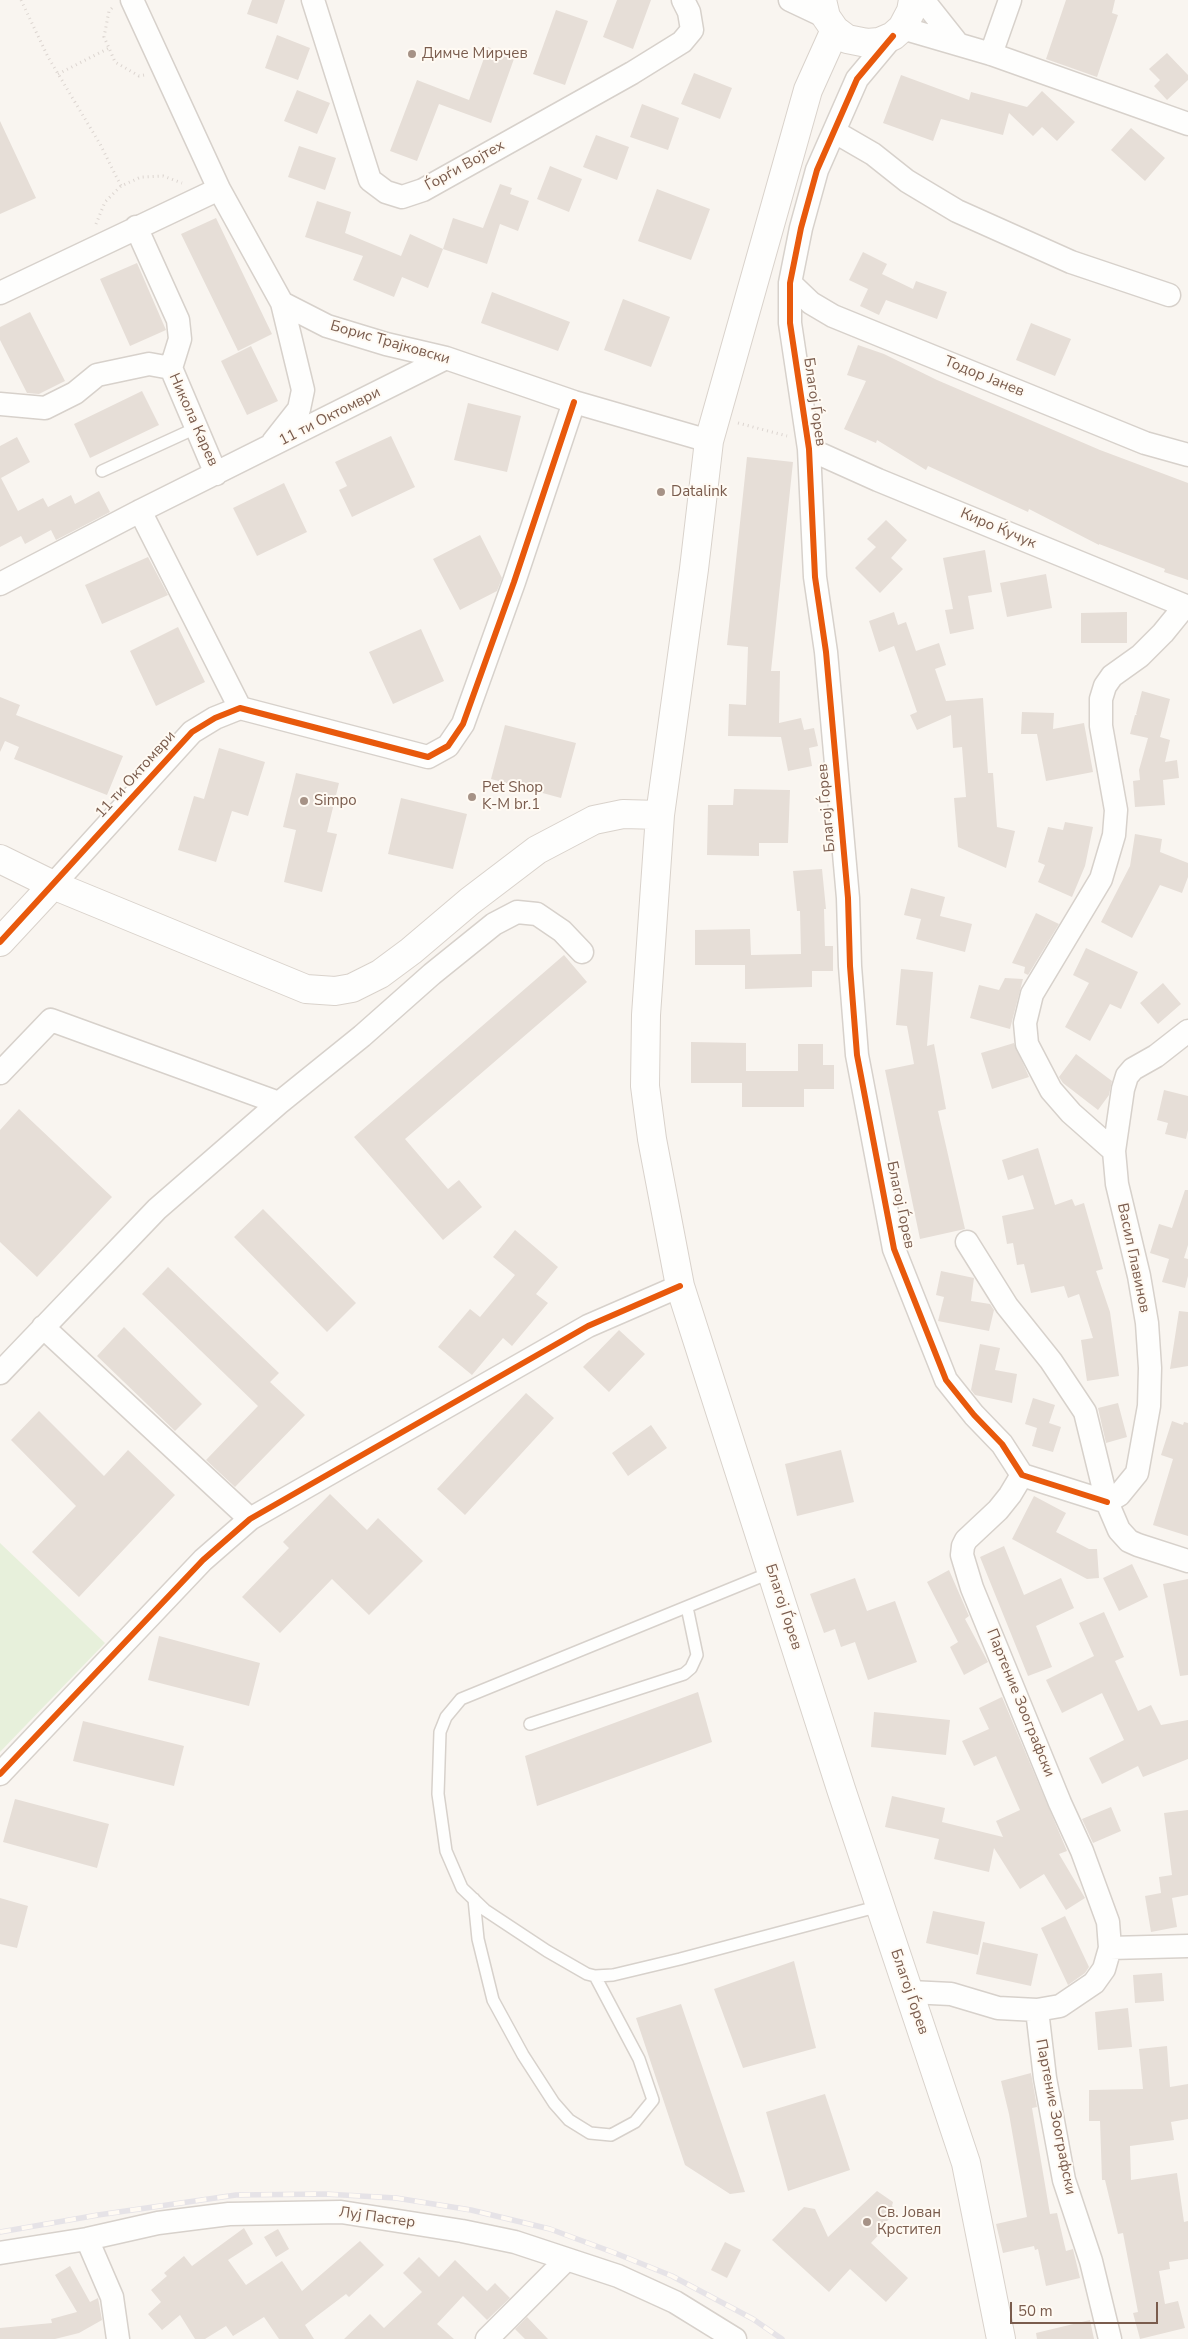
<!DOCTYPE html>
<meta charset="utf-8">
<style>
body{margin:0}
#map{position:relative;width:1188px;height:2339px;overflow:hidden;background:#f9f5f0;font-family:"Nunito Sans",sans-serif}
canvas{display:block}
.scale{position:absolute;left:1010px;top:2302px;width:148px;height:22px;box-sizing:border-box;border:2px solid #7a5c4d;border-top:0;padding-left:6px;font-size:15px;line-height:18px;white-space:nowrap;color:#7a5c4d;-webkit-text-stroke:4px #fffaf3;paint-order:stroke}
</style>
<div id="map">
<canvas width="1188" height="2339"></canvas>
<div class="scale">50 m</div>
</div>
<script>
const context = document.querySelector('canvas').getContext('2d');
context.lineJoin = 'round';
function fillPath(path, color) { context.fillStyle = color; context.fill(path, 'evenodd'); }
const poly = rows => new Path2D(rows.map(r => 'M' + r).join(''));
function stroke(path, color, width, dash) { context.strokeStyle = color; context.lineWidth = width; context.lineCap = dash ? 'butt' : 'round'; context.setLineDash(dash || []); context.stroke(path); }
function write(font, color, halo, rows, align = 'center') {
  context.font = font + ' "Nunito Sans",sans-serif'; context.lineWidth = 4; context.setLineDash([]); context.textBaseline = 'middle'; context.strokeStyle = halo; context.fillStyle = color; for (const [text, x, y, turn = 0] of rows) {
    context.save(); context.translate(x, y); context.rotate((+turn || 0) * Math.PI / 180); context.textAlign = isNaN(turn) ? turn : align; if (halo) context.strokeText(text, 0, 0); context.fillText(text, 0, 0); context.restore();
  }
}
const green = poly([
 [0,1543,105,1643,0,1752]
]);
const building = poly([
 [252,0,285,0,277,24,247,14],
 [617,0,651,0,633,49,603,37],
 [1066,0,1115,0,1112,13,1118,15,1097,77,1046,59],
 [556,10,588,21,565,85,533,74],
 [277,35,310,48,298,80,265,68],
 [488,47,515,56,491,123,439,104,417,161,390,151,417,80,469,100],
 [1167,53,1188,75,1188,80,1167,100,1154,86,1160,80,1149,69],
 [694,73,732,88,720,119,681,104],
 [901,75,969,100,971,92,1027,107,1042,91,1075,122,1057,141,1042,127,1033,136,1009,113,1003,135,941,119,933,141,883,123],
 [297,90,330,103,317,134,284,121],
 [642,104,679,118,668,150,630,137],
 [0,121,36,198,0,214],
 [1131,128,1165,158,1145,181,1111,150],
 [596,135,629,147,617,180,583,167],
 [299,146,336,158,325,190,288,177],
 [550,166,582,179,569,212,537,199],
 [500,184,512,188,510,194,529,201,518,231,500,224,487,264,443,249,453,218,483,228],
 [657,189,710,209,691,260,638,241],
 [317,201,351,212,345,233,401,256,410,234,443,249,428,288,402,277,394,297,353,280,363,256,305,237],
 [216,218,272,334,238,351,181,234],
 [863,252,887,264,882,274,913,289,916,281,947,292,937,319,886,300,879,315,860,306,868,289,849,280],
 [137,263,166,330,130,346,100,279],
 [492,292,570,322,558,351,481,323],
 [623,299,670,317,651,367,604,350],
 [30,312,65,381,39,394,27,393,0,340,0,327],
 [1031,323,1071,339,1055,376,1016,360],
 [858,345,884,354,937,380,1100,450,1188,483,1188,580,1164,572,1165,569,1099,544,1099,545,1029,509,1028,512,928,466,926,470,877,440,876,443,844,429,866,381,847,375],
 [251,346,278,401,247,415,221,361],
 [142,391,159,425,90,458,74,424],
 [468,403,521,416,507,472,454,460],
 [391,436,415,487,352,517,339,490,347,486,335,462],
 [17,437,30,462,1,478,18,511,43,498,48,507,71,495,75,504,99,491,110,512,56,540,51,530,25,544,21,536,0,547,0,446],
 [747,457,793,462,771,671,780,671,779,723,801,718,804,730,814,728,818,746,809,748,812,766,788,771,781,737,728,736,729,704,746,705,748,647,727,645],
 [284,483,307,532,257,556,233,508],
 [886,520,907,540,891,558,903,569,880,593,855,568,876,547,867,539],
 [480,535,502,578,497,591,460,610,433,559],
 [985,550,992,592,968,596,974,629,950,634,945,610,953,609,943,558],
 [148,557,168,595,102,624,85,585],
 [1046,574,1052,608,1007,617,1000,583],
 [894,612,898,625,906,622,916,651,939,643,946,665,935,669,946,701,983,698,988,773,993,773,997,827,1015,831,1006,868,958,847,954,798,966,797,962,747,953,748,951,715,917,730,910,715,917,712,894,646,879,652,869,621],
 [1127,612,1127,643,1081,643,1081,613],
 [178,627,205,682,156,706,130,651],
 [421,629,444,681,393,704,369,652],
 [1142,691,1170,699,1160,737,1170,740,1165,762,1177,760,1179,778,1163,780,1165,805,1135,807,1133,781,1140,780,1139,770,1148,738,1130,734,1135,715,1137,715,1136,714],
 [0,697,20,705,16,715,123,756,107,795,14,759,19,747,5,741,0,752],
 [1022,712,1054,713,1053,729,1084,723,1093,772,1046,781,1037,734,1021,734],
 [505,725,576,743,561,798,491,779],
 [219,748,265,762,248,816,232,811,216,862,178,850,194,796,204,799],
 [296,773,339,783,327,832,337,834,322,892,284,882,296,830,283,827],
 [734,789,790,790,788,843,759,843,759,856,707,855,708,805,733,805],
 [401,798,467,814,453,869,388,854],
 [1065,822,1093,827,1085,866,1072,897,1038,882,1045,865,1038,862,1048,827,1063,830],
 [1135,834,1162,839,1160,852,1188,863,1188,877,1182,893,1160,885,1132,938,1101,922,1130,866],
 [822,869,826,909,824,909,825,946,833,946,833,971,812,971,812,987,745,989,745,965,695,965,695,930,750,929,751,955,801,954,800,911,797,911,793,871],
 [911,888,945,897,940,916,972,924,965,952,916,939,921,919,904,915],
 [1036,913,1059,924,1028,975,1024,973,1025,967,1012,963],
 [1086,948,1138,972,1121,1009,1110,1004,1090,1041,1065,1027,1089,983,1073,975],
 [564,955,587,982,405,1139,448,1189,459,1180,482,1207,443,1240,354,1137],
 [901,969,933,972,927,1046,934,1044,946,1109,938,1111,965,1229,920,1239,885,1070,914,1064,907,1026,896,1025],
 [1005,978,1023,979,1010,1029,970,1018,979,985,999,990],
 [1163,983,1181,1004,1158,1024,1140,1003],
 [691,1042,746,1043,746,1071,798,1071,798,1044,823,1044,823,1065,834,1065,834,1089,804,1089,804,1107,742,1107,742,1083,691,1083],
 [1014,1043,1029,1077,992,1089,981,1053],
 [1076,1054,1112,1081,1109,1095,1098,1110,1063,1083,1059,1077],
 [1164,1090,1188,1096,1188,1130,1186,1139,1165,1134,1168,1123,1157,1120],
 [19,1109,112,1197,37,1277,0,1242,0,1130],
 [1038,1148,1055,1205,1072,1199,1075,1206,1084,1203,1103,1269,1096,1271,1110,1312,1119,1376,1087,1381,1081,1340,1093,1338,1079,1294,1068,1298,1064,1286,1031,1293,1024,1264,1017,1265,1013,1243,1007,1244,1002,1216,1034,1209,1023,1175,1008,1180,1002,1160],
 [1185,1190,1188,1190,1188,1245,1184,1258,1188,1259,1188,1276,1185,1288,1162,1282,1169,1259,1150,1253,1159,1224,1172,1228],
 [263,1209,356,1303,327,1332,234,1237],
 [515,1230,558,1267,536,1294,548,1303,512,1346,503,1338,472,1375,438,1347,470,1309,480,1317,515,1275,493,1257],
 [168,1267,279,1373,270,1382,305,1415,235,1487,206,1460,258,1406,142,1294],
 [941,1271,974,1278,971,1301,990,1304,994,1310,989,1331,938,1321,944,1297,936,1295],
 [1179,1311,1188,1312,1188,1366,1170,1369],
 [124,1327,202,1404,175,1431,97,1356],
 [619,1330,645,1354,609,1392,583,1367],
 [980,1344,1000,1348,995,1370,1017,1374,1012,1403,975,1395,971,1390],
 [526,1393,554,1418,465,1515,437,1489],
 [1033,1398,1055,1405,1049,1423,1061,1427,1053,1452,1032,1446,1037,1428,1025,1424],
 [1118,1403,1127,1437,1106,1443,1098,1408],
 [39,1411,104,1476,128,1450,175,1495,79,1597,32,1552,76,1506,11,1440],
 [1172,1421,1183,1425,1184,1422,1188,1423,1188,1536,1153,1525,1173,1459,1161,1455],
 [651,1425,667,1448,628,1476,612,1453],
 [841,1450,854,1502,797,1516,785,1464],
 [330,1494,367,1530,378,1518,423,1561,369,1615,332,1579,280,1633,242,1597,289,1548,283,1542],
 [1034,1496,1066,1513,1056,1532,1089,1549,1097,1549,1099,1578,1087,1579,1012,1539],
 [1004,1546,1024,1595,1061,1578,1074,1608,1036,1626,1052,1667,1028,1676,980,1557],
 [1132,1564,1148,1597,1119,1611,1103,1578],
 [949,1570,969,1616,965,1619,988,1662,964,1675,950,1647,958,1642,927,1582],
 [855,1578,867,1611,895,1601,917,1662,868,1680,855,1642,841,1647,835,1629,824,1633,810,1594],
 [1188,1579,1188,1675,1180,1676,1163,1584],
 [1104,1612,1124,1657,1115,1661,1138,1711,1151,1705,1161,1725,1188,1720,1188,1759,1143,1777,1138,1766,1102,1784,1089,1758,1124,1740,1102,1693,1062,1713,1046,1680,1094,1656,1079,1623],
 [159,1636,260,1663,249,1706,148,1680],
 [698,1692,712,1742,537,1806,525,1756],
 [1002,1697,1067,1851,1059,1854,1085,1898,1066,1910,1044,1874,1020,1889,994,1848,989,1872,934,1859,939,1839,885,1827,892,1796,945,1808,942,1822,1003,1837,996,1821,1020,1810,996,1756,974,1766,962,1741,989,1729,979,1708],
 [874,1712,950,1720,946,1755,871,1747],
 [83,1721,184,1746,174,1786,73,1761],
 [15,1799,109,1824,97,1868,3,1842],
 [1111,1807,1121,1831,1093,1843,1082,1819],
 [1188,1810,1188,1895,1172,1898,1177,1927,1151,1932,1145,1896,1161,1893,1159,1877,1172,1875,1164,1813],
 [0,1898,28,1906,17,1948,0,1944],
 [933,1911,985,1922,978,1955,926,1943],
 [1065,1916,1089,1967,1085,1973,1068,1985,1041,1928],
 [983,1942,1038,1954,1031,1986,976,1974],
 [794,1961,816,2048,743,2068,714,1989],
 [1162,1973,1164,2001,1135,2003,1133,1975],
 [681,2004,745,2192,730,2194,685,2165,636,2018],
 [1128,2008,1132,2047,1098,2050,1095,2012],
 [1167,2046,1170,2087,1188,2084,1188,2119,1171,2122,1174,2140,1130,2146,1131,2180,1177,2173,1184,2222,1188,2221,1188,2259,1169,2262,1170,2269,1159,2271,1165,2304,1178,2301,1185,2328,1140,2339,1133,2313,1138,2312,1123,2233,1118,2234,1105,2180,1102,2180,1100,2121,1089,2121,1089,2090,1143,2089,1139,2049],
 [1031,2073,1037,2107,1032,2108,1050,2214,1057,2213,1066,2251,1073,2249,1080,2278,1046,2286,1038,2249,1035,2250,1034,2246,1003,2253,996,2224,1027,2217,1009,2114,1001,2081],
 [825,2094,850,2170,788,2191,766,2112],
 [877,2191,893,2202,892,2206,897,2211,883,2225,885,2228,871,2243,908,2278,886,2302,850,2269,829,2292,772,2240,804,2207,815,2209,828,2237],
 [244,2228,253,2244,228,2260,246,2285,282,2261,302,2291,360,2241,384,2265,349,2297,346,2294,305,2325,314,2339,279,2339,264,2317,233,2336,226,2326,205,2339,195,2339,180,2315,162,2330,148,2314,161,2302,151,2290,167,2276,164,2273,184,2256,192,2266],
 [278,2229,289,2249,276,2257,264,2237],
 [725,2242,741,2250,727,2278,711,2270],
 [419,2257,439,2277,455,2260,487,2291,495,2283,510,2298,487,2320,463,2296,437,2324,454,2339,344,2339,370,2314,384,2328,422,2292,403,2273],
 [70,2266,90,2302,98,2298,102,2320,79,2333,55,2339,0,2339,0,2328,52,2323,51,2319,77,2312,55,2275],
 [527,2317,548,2339,525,2339,515,2329],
 [1090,2320,1094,2339,1037,2339,1036,2333]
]);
const path = poly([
 [21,0,48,57,100,144,121,186],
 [112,8,109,11,104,37,109,48,115,62,139,76,144,75],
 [58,74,109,48],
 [96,224,105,202,121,186,141,177,163,176,182,183],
 [738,423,787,436]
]);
const lane = poly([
 [102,471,196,428],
 [772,1572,461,1699,446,1717,440,1732,438,1794,446,1851,462,1888,485,1910,547,1951,587,1974,595,1976,613,1975,680,1959,880,1906],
 [530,1724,684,1674,691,1668,697,1655,687,1607],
 [474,1899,478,1939,493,2000,523,2055,554,2103,569,2120,590,2133,611,2135,635,2122,653,2100,639,2059,595,1976]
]);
const street = poly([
 [132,0,219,189,282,303,327,326,386,344,446,358,574,402,709,441],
 [313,0,370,180,386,192,402,197,423,190,632,73,682,42,692,30,689,12,683,0],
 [790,0,826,17],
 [923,0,958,44],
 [902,28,991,54,1188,124],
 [893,36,857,79,817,170,801,228,790,283,790,323,809,449,815,577,826,652,848,898,850,966,857,1055,894,1249,946,1380,974,1415,1002,1444,1022,1475,1107,1502],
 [991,54,1010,0],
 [835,132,873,154,907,181,957,211,1071,262,1169,295],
 [136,227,178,320,180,339,171,368],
 [790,283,811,303,833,316,1145,443,1188,455],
 [0,293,219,189],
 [0,404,45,408,75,393,97,375,149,364,171,368,216,474],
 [273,442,299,409,303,390,282,303],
 [809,449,878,480,1188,607],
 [140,511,240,708],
 [0,584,140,511,446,358],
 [53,885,192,732,215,718,240,708,428,757,448,746,463,724,514,582,574,402],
 [0,1073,51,1020,279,1103],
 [1114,1151,1071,1113,1051,1090,1027,1044,1025,1023,1032,994,1101,879,1114,835,1116,810,1101,726,1101,699,1105,686,1112,676,1140,656,1163,633,1185,606],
 [967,1242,1007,1306,1051,1361,1085,1412,1107,1502,1119,1530,1129,1541,1138,1545,1188,1561],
 [43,1327,250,1519],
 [0,1373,157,1209,279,1103,362,1036,432,974,494,924,517,912,537,914,562,931,582,952],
 [1022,1475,1010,1495,998,1510,966,1540,963,1546,962,1555,972,1588,1060,1803,1082,1851,1108,1922,1110,1948,1104,1969,1094,1983,1060,2006,1037,2010],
 [1107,1502,1119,1495,1137,1473,1149,1406,1150,1368,1147,1323,1139,1276,1117,1184,1114,1151,1123,1089,1127,1076,1133,1069,1156,1056,1188,1031],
 [0,1774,203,1560,250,1519,588,1326,680,1286],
 [1110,1948,1188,1946],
 [910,1992,951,1994,998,2008,1037,2010,1045,2078,1064,2180,1091,2261,1110,2339],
 [87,2239,112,2297,118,2339],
 [0,2253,87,2239,158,2223,229,2214,341,2212,462,2231,515,2242,618,2276,675,2302,735,2339],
 [487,2339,566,2260]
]);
const secondary = poly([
 [822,0,826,17,835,30,847,39,867,43,879,42,893,36,902,28,911,11,913,0],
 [835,30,808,90,709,441,694,569,660,815,646,1015,645,1086,652,1139,680,1286,841,1789,966,2163,1001,2339],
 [0,859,53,885,306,989,335,991,352,988,380,974,411,951,470,901,537,850,594,820,623,814,660,815],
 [0,942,53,885]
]);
const rail = poly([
 [0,2232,98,2215,236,2195,325,2194,396,2198,471,2210,550,2229,615,2253,672,2276,753,2319,782,2339]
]);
const cycleway = poly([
 [893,36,857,79,817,170,801,228,790,283,790,323,809,449,815,577,826,652,848,898,850,966,857,1055,894,1249,946,1380,974,1415,1002,1444,1022,1475,1107,1502],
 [0,942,192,732,215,718,240,708,428,757,448,746,463,724,514,582,574,402],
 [0,1774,203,1560,250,1519,588,1326,680,1286]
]);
const markers = [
 [412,54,5,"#a69286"],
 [661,492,5,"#a69286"],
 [472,797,5,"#a69286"],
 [304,801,5,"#a69286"],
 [867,2222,5,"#a69286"]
];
const poiNames = [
 ["Димче Мирчев",422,54],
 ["Datalink",671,492],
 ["Pet Shop",482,788],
 ["K-M br.1",482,805],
 ["Simpo",314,801],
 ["Св. Јован",877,2213],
 ["Крстител",877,2230]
];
const streetNames = [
 ["Ѓорѓи Војтех",465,166,-29],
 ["Борис Трајковски",390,343,16],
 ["Тодор Јанев",984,377,22],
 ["Благој Ѓорев",814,402,82],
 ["11 ти Октомври",330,417,-27],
 ["Никола Карев",193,420,66],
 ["Киро Ќучук",998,529,23],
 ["11 ти Октомври",136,775,-48],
 ["Благој Ѓорев",827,808,-95],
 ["Благој Ѓорев",900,1205,78],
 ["Васил Главинов",1133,1258,78],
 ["Благој Ѓорев",783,1607,72],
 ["Партение Зоографски",1020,1703,68],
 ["Благој Ѓорев",909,1992,71],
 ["Партение Зоографски",1055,2117,79],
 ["Луј Пастер",377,2218,8]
];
fillPath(green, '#e7f0db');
fillPath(building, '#e6ded7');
stroke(lane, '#d7d1cb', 14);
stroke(street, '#d7d1cb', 25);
stroke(secondary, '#d9d2cb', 30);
stroke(path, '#dcd5d0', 3, [1, 4]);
stroke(lane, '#fefefd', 11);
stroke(street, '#fefefd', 22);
stroke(secondary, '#fefefd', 28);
stroke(rail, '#e6e3e7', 5.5);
stroke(rail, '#fffaf3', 4, [11]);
stroke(cycleway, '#e8590c', 6);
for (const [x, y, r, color] of markers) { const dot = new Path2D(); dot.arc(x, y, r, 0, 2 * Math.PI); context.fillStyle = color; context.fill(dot); stroke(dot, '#fffaf3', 2); }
write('15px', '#7a5c4d', '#fffaf3', poiNames, 'left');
write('15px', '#7a5c4d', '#fffaf3', streetNames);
</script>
